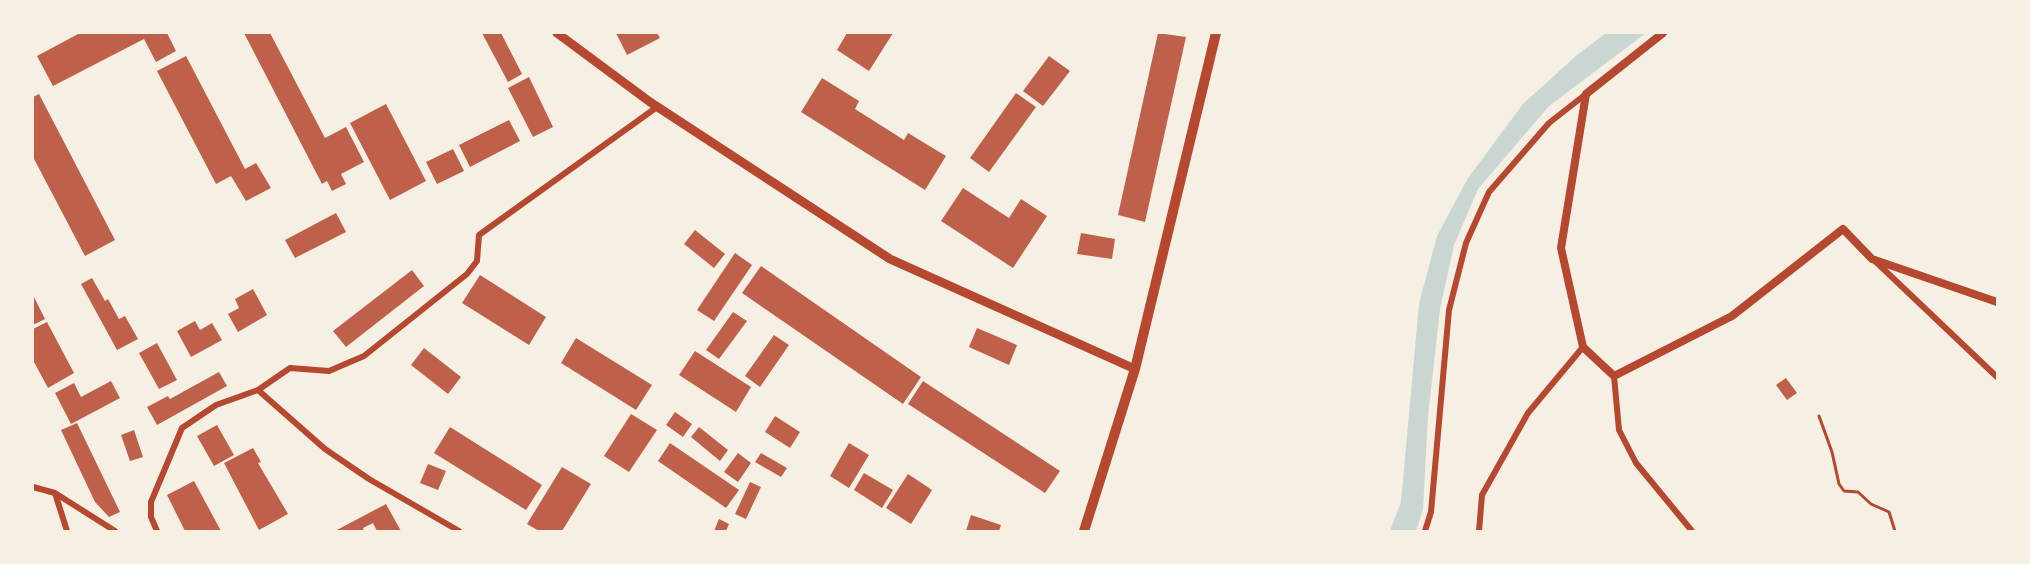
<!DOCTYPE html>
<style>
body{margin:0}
#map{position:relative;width:2030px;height:564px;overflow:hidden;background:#f6efe4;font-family:Mulish,sans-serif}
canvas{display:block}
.frame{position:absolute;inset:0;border:34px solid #f6efe4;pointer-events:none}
</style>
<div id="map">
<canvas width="2030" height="564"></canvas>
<div class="frame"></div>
</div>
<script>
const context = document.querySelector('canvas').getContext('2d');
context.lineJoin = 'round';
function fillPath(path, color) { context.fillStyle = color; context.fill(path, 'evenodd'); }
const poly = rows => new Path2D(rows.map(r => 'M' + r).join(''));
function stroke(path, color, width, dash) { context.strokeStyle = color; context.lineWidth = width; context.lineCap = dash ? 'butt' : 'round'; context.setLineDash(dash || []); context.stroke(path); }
const water = poly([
 [1606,33,1646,33,1549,106,1478,189,1454,245,1440,309,1428,416,1423,509,1416,531,1390,531,1401,502,1419,304,1437,236,1468,178,1523,104,1577,55]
]);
const building = poly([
 [80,33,167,33,176,51,156,62,144,39,53,86,37,56],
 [244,33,270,33,325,138,346,127,364,162,341,174,346,184,332,191,327,181,322,184],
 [482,33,501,33,522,74,508,82],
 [616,33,657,33,660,38,627,55],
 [847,33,893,33,869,71,837,50],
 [1158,33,1186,37,1145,222,1118,215],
 [186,56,245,169,256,163,271,188,246,201,231,176,216,184,157,71],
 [1049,56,1070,71,1043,106,1023,91],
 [529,77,553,127,533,137,508,88],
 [822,78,859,101,855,109,904,140,908,133,946,156,925,190,801,112],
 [1016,93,1036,107,989,172,970,158],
 [39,94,115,240,85,256,33,157,33,97],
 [386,104,426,181,390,200,350,123],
 [509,120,520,141,470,167,459,145],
 [453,149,464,171,437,184,426,162],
 [963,188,1009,218,1021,199,1047,216,1013,268,941,221],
 [336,213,346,232,295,258,285,240],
 [695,230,725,254,714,268,684,244],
 [1081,233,1115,239,1112,259,1077,254],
 [735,253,752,265,714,321,697,310],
 [761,266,921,377,903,404,742,293],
 [412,270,424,286,346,347,333,331],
 [480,275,546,317,529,345,462,303],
 [92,278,105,301,108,299,119,319,125,316,138,339,117,350,81,284],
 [253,289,267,315,238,332,228,314,239,308,235,299],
 [33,295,45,319,33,325],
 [733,312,747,321,719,359,706,350],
 [195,321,200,330,212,323,222,340,191,357,177,331],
 [47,322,74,373,48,388,33,360,33,329],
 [977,328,1017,345,1009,365,969,347],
 [774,335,789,345,760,387,745,376],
 [576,338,652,385,636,410,561,363],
 [157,343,177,380,159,389,139,353],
 [424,348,461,377,448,394,411,365],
 [695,351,751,387,736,412,679,375],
 [219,372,227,386,157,425,147,407,168,396,170,399],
 [1786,378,1797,393,1787,400,1776,385],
 [111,381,120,398,71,424,55,393,74,383,81,397],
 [923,381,1060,471,1045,493,908,404],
 [675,412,692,424,683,437,666,425],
 [631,414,657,430,629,472,604,456],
 [775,416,800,432,790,448,765,432],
 [77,423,120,512,109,517,95,502,61,430],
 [217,425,234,455,214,466,197,436],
 [450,427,542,485,526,510,434,453],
 [699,427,728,450,720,461,691,437],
 [134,430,143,457,130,461,121,435],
 [670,443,739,490,726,508,658,461],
 [849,443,869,455,849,488,830,476],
 [253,448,261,462,258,463,288,514,259,530,224,463],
 [738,453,751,463,738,482,724,472],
 [761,453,787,468,781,477,755,462],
 [428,464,446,471,438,490,420,483],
 [562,467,591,484,562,531,539,531,527,524],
 [864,473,893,490,882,508,854,490],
 [908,474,932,490,911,524,886,508],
 [194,481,221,531,185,531,167,495],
 [750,482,761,487,746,519,735,514],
 [386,504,401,531,377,531,373,523,363,528,364,531,335,531],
 [971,515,1001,525,999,531,966,531],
 [719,519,729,524,726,531,714,531]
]);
const path = poly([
 [1819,416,1832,452,1839,484,1844,491,1858,492,1871,504,1889,512,1895,531]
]);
const minor = poly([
 [1875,261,1997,377],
 [1614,376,1619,430,1636,463,1692,531],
 [258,390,290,368,329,371,364,356,467,274,477,261,479,235,657,107],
 [33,487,55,493,115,531],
 [55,493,67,531],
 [157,531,151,517,151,502,182,428,216,405,258,390,325,449,369,479,459,531],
 [1425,531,1431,512,1449,310,1466,243,1489,192,1549,123,1586,94],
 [1479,531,1482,495,1528,413,1583,347]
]);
const tertiary = poly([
 [1663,33,1586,94,1561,248,1583,347,1614,376,1732,316,1843,229,1872,259,1997,302]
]);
const secondary = poly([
 [557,33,650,102,890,259,1135,369]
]);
const primary = poly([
 [1084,531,1135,369,1216,33]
]);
fillPath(water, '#c9d6d2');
fillPath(building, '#bf614a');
stroke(path, '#b5482f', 3);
stroke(minor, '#b5482f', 6);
stroke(tertiary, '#b5482f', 8);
stroke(secondary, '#b5482f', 9);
stroke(primary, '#b5482f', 10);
</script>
